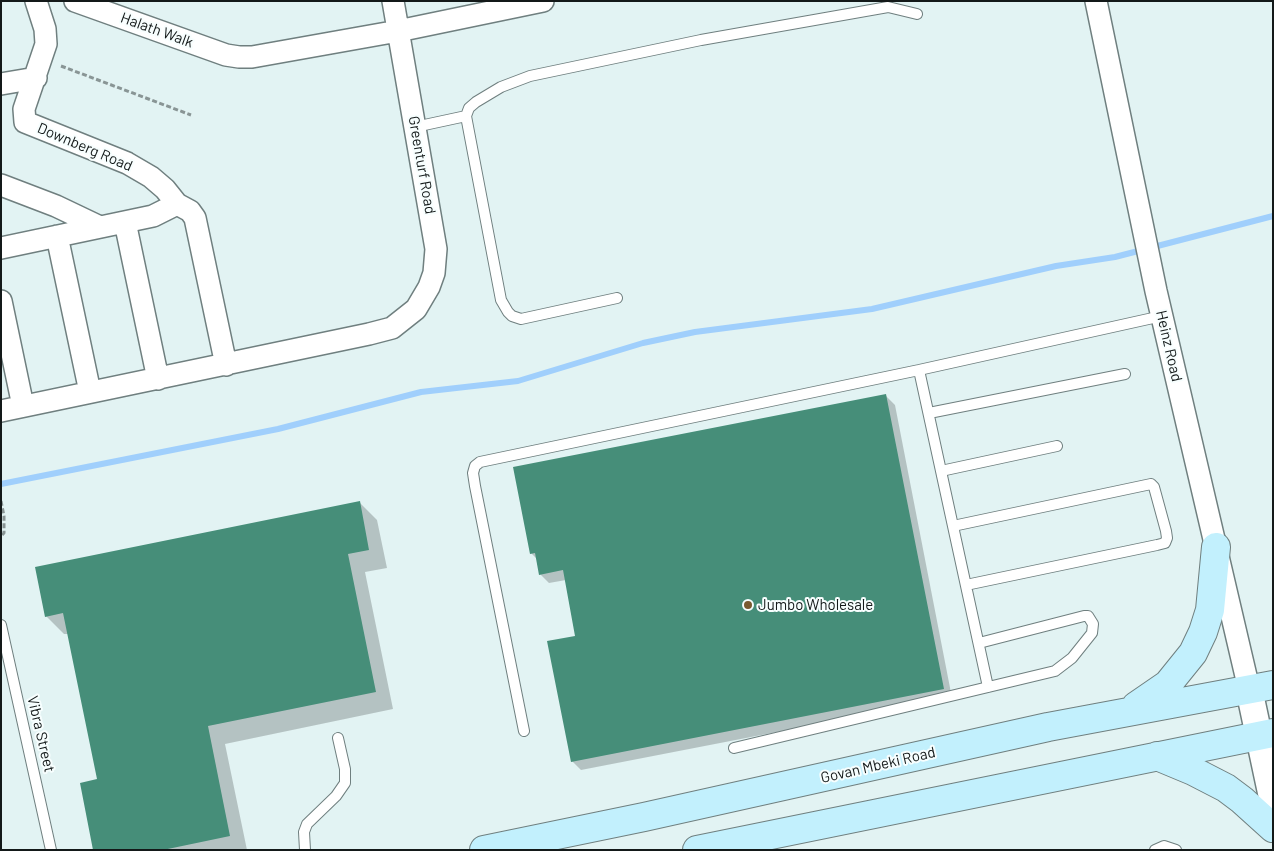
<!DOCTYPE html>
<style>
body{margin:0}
#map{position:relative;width:1274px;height:851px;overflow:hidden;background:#e2f3f3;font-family:Barlow,sans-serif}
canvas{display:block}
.frame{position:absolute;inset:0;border:2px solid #131919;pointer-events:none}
</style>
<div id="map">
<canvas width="1274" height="851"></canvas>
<div class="frame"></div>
</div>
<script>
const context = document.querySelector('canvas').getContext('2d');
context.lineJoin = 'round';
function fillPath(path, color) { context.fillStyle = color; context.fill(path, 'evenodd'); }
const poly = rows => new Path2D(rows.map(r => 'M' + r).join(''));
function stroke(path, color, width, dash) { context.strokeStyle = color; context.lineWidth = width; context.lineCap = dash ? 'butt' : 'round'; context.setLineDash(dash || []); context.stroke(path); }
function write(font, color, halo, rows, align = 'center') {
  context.font = font + ' Barlow,sans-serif'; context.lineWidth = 4; context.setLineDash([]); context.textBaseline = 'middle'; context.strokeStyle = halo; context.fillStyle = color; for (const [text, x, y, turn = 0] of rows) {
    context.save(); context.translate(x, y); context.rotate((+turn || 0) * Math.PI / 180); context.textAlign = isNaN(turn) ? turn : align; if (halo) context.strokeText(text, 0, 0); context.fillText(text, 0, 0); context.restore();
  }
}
const shadow = poly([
 [886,396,895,405,952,698,581,770,572,761,577,637,566,580,549,583,540,574,537,559,531,553],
 [359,502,377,520,387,568,365,572,393,709,225,744,247,850,95,850,99,780,69,634,64,634,46,616]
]);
const stream = poly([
 [1,484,278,429,421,392,518,381,643,343,695,332,872,309,1056,266,1115,257,1273,216]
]);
const building = poly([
 [886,394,944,689,571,762,547,641,575,636,563,570,539,575,535,553,530,554,513,467],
 [360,501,369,550,348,554,376,692,208,726,230,836,163,850,93,850,80,783,97,779,63,613,45,617,35,567]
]);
const path = poly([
 [61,66,191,115],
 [1,501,4,516,4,533,1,536]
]);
const service = poly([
 [415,127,466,116],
 [617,298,521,319,512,316,508,312,501,300,466,116,469,108,476,102,501,87,530,76,701,40,888,7,917,14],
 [919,370,988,687],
 [929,413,1125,374],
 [941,471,1057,446],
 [953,526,1151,484,1154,487,1166,531,1167,538,1165,543,1157,545,966,585],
 [1,625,51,850],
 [524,731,475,486,473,473,475,466,480,462,919,370,1162,316],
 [734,748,1055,671,1072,658,1092,633,1093,624,1088,616,1084,616,979,643],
 [305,850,304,832,307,824,336,796,345,783,345,769,338,738],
 [1155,850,1164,846,1176,850]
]);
const minor = poly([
 [36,1,45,29,46,44,24,109,25,122,127,163,151,177,165,189,177,204,190,211,195,218,226,365],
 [75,1,226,55,239,57,252,57,398,31,543,1],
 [1096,1,1156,291,1249,689],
 [1,84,36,78],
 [1,185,56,206,100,227],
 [125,222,158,379],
 [57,236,90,392],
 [1,248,153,216,177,204],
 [1,301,23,406],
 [1,411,369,334,392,328,416,309,429,287,434,273,436,249,393,1]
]);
const tertiary = poly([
 [1249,689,1273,802]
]);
const secondary = poly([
 [1136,706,1168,684,1193,653,1203,632,1210,610,1216,547],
 [1157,756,1193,771,1226,788,1242,800,1273,828],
 [484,850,644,817,1048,727,1273,685],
 [697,850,1273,733]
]);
const markers = [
 [748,605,5,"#7a5a30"]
];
const streetNames = [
 ["Halath Walk",157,30,20],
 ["Downberg Road",85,147,23],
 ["Greenturf Road",422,165,80],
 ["Heinz Road",1169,346,77],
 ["Vibra Street",41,734,77],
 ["Govan Mbeki Road",878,765,-13]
];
const poiNames = [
 ["Jumbo Wholesale",758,605]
];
fillPath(shadow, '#0003');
stroke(stream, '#a0cffc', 6);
fillPath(building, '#468e79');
stroke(service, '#6f7f7f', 12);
stroke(minor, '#6f7f7f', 24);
stroke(tertiary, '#6f7f7f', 29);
stroke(secondary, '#6f7f7f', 30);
stroke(path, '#899595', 3, [5, 2.5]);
stroke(service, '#fff', 10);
stroke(minor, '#fff', 21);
stroke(tertiary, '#fff', 26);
stroke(secondary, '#c2f0fd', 28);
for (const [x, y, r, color] of markers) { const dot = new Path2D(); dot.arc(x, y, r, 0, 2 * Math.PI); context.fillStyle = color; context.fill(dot); stroke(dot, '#f7fefe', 2); }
write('15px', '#131919', '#f7fefe', streetNames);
write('15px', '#131919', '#f7fefe', poiNames, 'left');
</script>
